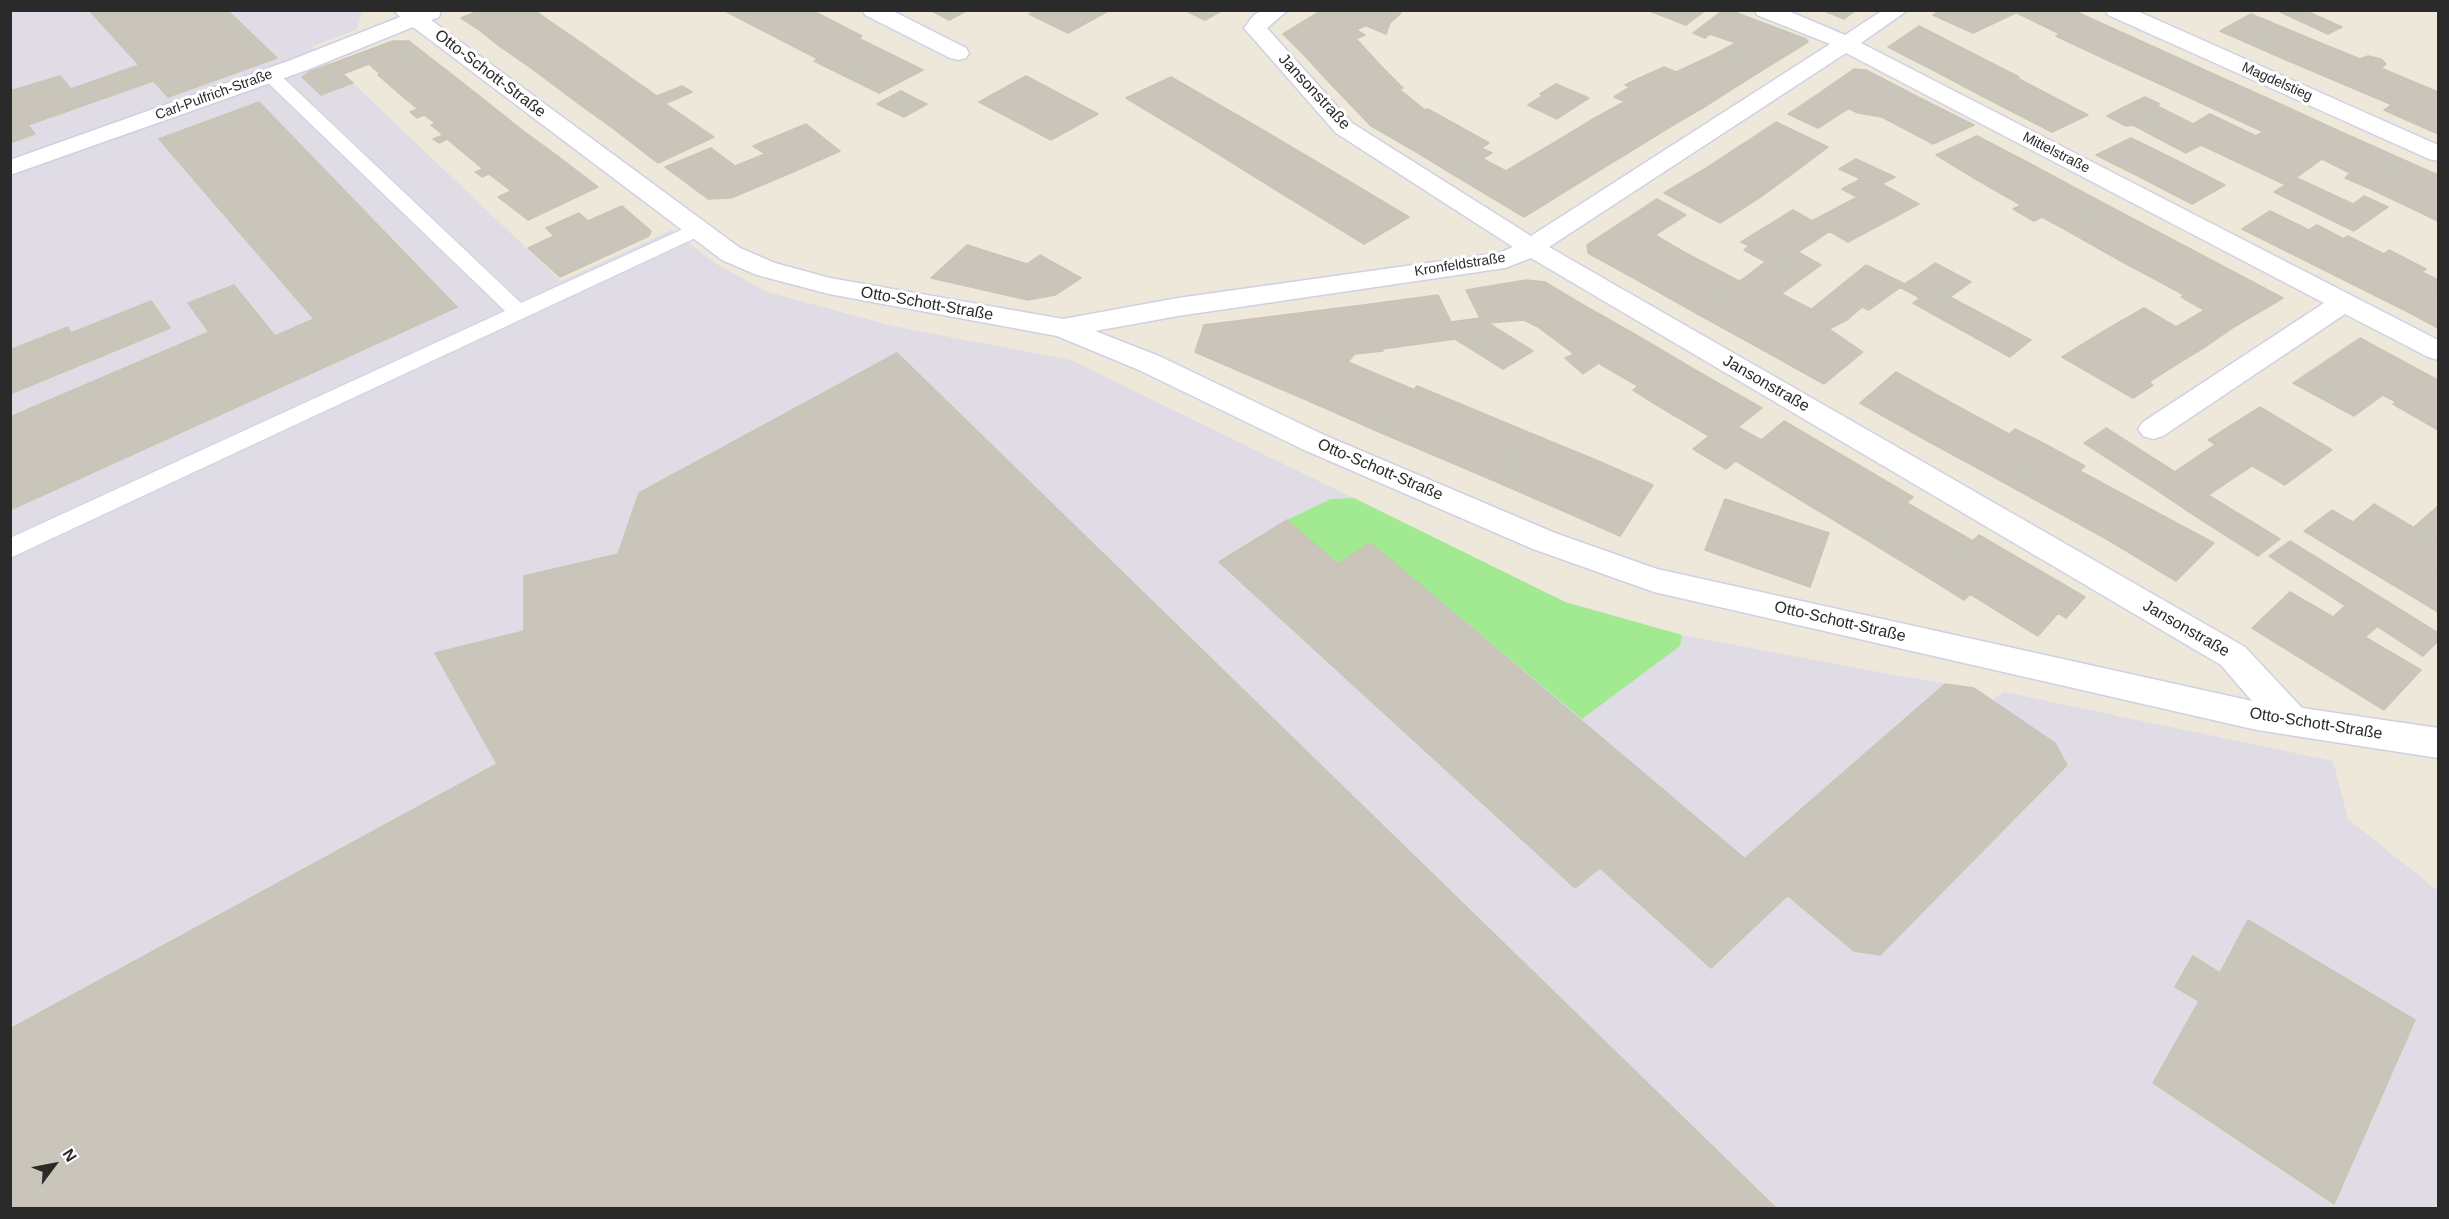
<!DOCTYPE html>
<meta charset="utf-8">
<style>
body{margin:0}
#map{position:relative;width:2449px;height:1219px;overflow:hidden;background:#eee8da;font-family:Helvetica,sans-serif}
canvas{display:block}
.frame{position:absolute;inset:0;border:12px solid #2a2a2a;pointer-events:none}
.north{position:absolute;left:24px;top:1135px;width:60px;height:60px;-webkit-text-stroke:4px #fff;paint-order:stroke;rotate:58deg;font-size:16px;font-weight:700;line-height:24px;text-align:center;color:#2a2a2a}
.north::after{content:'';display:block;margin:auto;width:21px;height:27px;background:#2a2a2a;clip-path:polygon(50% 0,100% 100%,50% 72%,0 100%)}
</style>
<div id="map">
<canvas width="2449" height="1219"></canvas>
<div class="frame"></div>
<div class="north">N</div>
</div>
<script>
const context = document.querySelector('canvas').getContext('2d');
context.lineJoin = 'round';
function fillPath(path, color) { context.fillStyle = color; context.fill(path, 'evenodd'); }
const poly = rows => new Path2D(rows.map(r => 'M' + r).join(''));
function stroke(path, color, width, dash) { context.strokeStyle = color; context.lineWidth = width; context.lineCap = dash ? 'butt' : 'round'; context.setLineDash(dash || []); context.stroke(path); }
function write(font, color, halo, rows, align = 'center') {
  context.font = font + ' Helvetica,sans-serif'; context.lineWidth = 6; context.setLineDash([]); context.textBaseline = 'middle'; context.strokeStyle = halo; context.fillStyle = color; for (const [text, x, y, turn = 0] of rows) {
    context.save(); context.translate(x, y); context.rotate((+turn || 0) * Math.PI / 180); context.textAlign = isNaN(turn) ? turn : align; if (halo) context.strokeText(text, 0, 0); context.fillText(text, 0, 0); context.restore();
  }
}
const industrial = poly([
 [10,11,362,11,357,29,311,47,353,83,561,281,672,230,715,263,767,292,893,326,1071,360,1566,602,1682,635,1889,674,1974,688,1992,700,2004,692,2333,761,2348,819,2438,891,2438,1208,11,1208]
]);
const green = poly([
 [1354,498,1565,602,1682,635,1680,646,1582,719,1371,543,1338,564,1287,520,1331,499]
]);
const building = poly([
 [89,10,227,10,277,58,168,97,89,10],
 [481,10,527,10,478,29,461,18,481,10],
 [527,10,534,10,554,24,499,46,478,29,527,10],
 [723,10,811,10,862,36,858,38,923,70,879,93,814,61,818,59,723,10],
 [930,10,968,10,949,20,930,10],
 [1035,10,1110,10,1068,33,1029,14,1035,10],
 [1184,10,1223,10,1205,20,1184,10],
 [1322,10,1329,10,1365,26,1356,30,1365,35,1356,39,1360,43,1305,56,1283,34,1322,10],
 [1329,10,1395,10,1401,13,1390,23,1386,34,1329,10],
 [1647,10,1706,10,1686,25,1647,10],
 [1723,10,1737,13,1705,38,1693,33,1723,10],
 [1822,10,1856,10,1844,19,1822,10],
 [1940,10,2022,10,1973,33,1933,15,1940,10],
 [2022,10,2073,10,2092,19,2060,34,2017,13,2022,10],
 [2276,10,2304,10,2342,27,2328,34,2276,10],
 [1737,13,1806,39,1808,42,1756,74,1713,55,1736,43,1710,34,1737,13],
 [2251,14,2316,41,2284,59,2220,31,2251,14],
 [2092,19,2103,24,2143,42,2107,60,2056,36,2092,19],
 [554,24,586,46,531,68,499,46,554,24],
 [1919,26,1972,53,1933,70,1888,47,1919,26],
 [393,41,409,41,428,56,380,74,369,64,343,74,331,64,393,41],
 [2316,41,2360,59,2368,56,2381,59,2386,64,2381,68,2414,82,2383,101,2284,59,2316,41],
 [2143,42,2196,66,2162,85,2107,60,2143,42],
 [1360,43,1381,66,1327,80,1305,56,1360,43],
 [586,46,634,80,579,104,531,68,586,46],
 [1972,53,2019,77,1980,95,1933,70,1972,53],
 [1713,55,1756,74,1726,93,1676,72,1713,55],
 [428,56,454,76,402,96,378,75,428,56],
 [331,64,343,74,353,83,331,91,309,72,331,64],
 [139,65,153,81,28,125,10,103,10,91,60,76,71,89,139,65],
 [1381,66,1403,88,1348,102,1327,80,1381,66],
 [2196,66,2220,77,2276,102,2242,122,2162,85,2196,66],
 [1664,67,1676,72,1726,93,1701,109,1635,80,1664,67],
 [1854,69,1866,70,1920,98,1882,117,1858,113,1818,94,1854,69],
 [309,72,331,91,321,95,302,77,309,72],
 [454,76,487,102,435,123,424,115,417,118,410,112,418,109,402,96,454,76],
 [1026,76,1098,114,1051,140,979,102,1026,76],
 [1171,77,1244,119,1199,142,1126,98,1171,77],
 [2017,78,2088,115,2052,132,1980,95,2017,78],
 [634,80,657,96,682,86,692,92,611,127,579,104,634,80],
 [1635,80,1701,109,1675,124,1614,97,1630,87,1625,85,1635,80],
 [2414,82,2438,92,2438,134,2384,110,2392,105,2383,101,2414,82],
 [1556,84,1589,98,1572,109,1540,94,1556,84],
 [1399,89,1425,110,1380,131,1371,126,1348,102,1399,89],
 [901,91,916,99,927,104,904,117,877,104,901,91],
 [1818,94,1849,108,1818,128,1788,114,1818,94],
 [1542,96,1572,109,1557,119,1528,105,1542,96],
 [2145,97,2160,104,2157,106,2193,124,2210,114,2235,126,2201,145,2124,107,2145,97],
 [1920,98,1974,125,1933,144,1882,117,1920,98],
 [259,102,457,307,10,510,10,417,209,332,188,303,234,285,275,336,314,319,159,139,259,102],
 [487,102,522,130,465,154,447,139,439,143,433,139,443,135,431,125,487,102],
 [1624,102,1675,124,1644,143,1593,119,1624,102],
 [2276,102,2339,131,2355,138,2322,159,2242,122,2276,102],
 [10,103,35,134,10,143,10,103],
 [666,104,714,137,658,163,611,127,666,104],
 [2124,107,2147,118,2133,125,2126,126,2107,116,2124,107],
 [1428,109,1464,129,1418,153,1380,131,1428,109],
 [2147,118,2201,145,2186,153,2133,125,2147,118],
 [1244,119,1322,165,1276,190,1199,142,1244,119],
 [1593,119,1644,143,1608,165,1557,141,1593,119],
 [1776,122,1828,147,1799,169,1746,142,1776,122],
 [806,124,840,151,793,172,753,146,806,124],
 [2235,126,2256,136,2263,132,2322,159,2286,185,2201,145,2235,126],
 [1464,129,1489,143,1481,148,1492,153,1454,175,1418,153,1464,129],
 [522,130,559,157,501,183,489,174,482,177,475,172,483,169,465,154,522,130],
 [1977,136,2027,162,1984,184,1936,155,1977,136],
 [2131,138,2176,160,2142,178,2096,155,2131,138],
 [2355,138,2413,164,2373,190,2345,178,2350,173,2322,159,2355,138],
 [1557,141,1608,165,1574,186,1526,159,1557,141],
 [1746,142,1799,169,1762,196,1708,167,1746,142],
 [711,148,735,166,765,154,793,172,731,198,708,199,665,167,711,148],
 [559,157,598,187,528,220,498,197,511,191,501,183,559,157],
 [1483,159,1506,171,1526,159,1574,186,1524,217,1454,175,1483,159],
 [1856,159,1895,177,1857,197,1842,189,1861,179,1839,169,1856,159],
 [2176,160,2225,185,2192,204,2142,178,2176,160],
 [2027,162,2107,205,2066,230,2042,217,2034,221,2013,209,2021,205,1984,184,2027,162],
 [2413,164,2438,175,2438,221,2373,190,2413,164],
 [1322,165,1409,217,1364,244,1276,190,1322,165],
 [1708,167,1762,196,1720,223,1664,193,1708,167],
 [2297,178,2353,204,2331,220,2274,192,2297,178],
 [1882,184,1919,204,1848,242,1812,221,1882,184],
 [2364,196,2388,207,2354,231,2331,220,2364,196],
 [1657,199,1686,215,1655,235,1682,251,1639,281,1588,253,1587,245,1657,199],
 [2107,205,2162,234,2119,260,2066,230,2107,205],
 [622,206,651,231,649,236,560,277,528,248,554,236,546,228,579,213,588,221,622,206],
 [1793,210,1830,231,1775,267,1744,250,1749,246,1741,242,1793,210],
 [2270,211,2309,230,2317,225,2344,239,2308,262,2242,229,2270,211],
 [2162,234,2217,263,2175,290,2119,260,2162,234],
 [2348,236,2384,254,2389,250,2426,269,2422,272,2438,280,2438,293,2410,313,2308,262,2348,236],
 [967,245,1027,264,1040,255,1081,278,1055,295,1028,300,931,278,967,245],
 [1682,251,1739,281,1694,312,1639,281,1682,251],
 [1798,252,1821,265,1781,294,1747,276,1765,262,1775,267,1798,252],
 [1935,263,1971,282,1950,297,1914,278,1935,263],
 [2217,263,2283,298,2234,327,2181,297,2184,295,2175,290,2217,263],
 [1866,265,1905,284,1869,310,1862,307,1847,320,1829,329,1803,316,1866,265],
 [1747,276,1811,309,1763,350,1694,312,1747,276],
 [1914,278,1950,297,2031,340,2010,357,1913,303,1920,298,1900,287,1914,278],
 [1526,280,1545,282,1578,302,1538,327,1524,320,1489,323,1480,318,1466,290,1526,280],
 [2438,293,2438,328,2410,313,2438,293],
 [1438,295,1451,322,1480,318,1533,351,1503,369,1455,339,1382,349,1363,305,1438,295],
 [151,301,170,328,10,394,10,350,68,327,71,333,151,301],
 [1578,302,1638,336,1583,374,1565,358,1574,354,1538,327,1578,302],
 [1363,305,1383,351,1355,354,1311,402,1195,352,1204,325,1363,305],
 [2144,308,2176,327,2208,345,2169,369,2104,331,2144,308],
 [2205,310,2234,327,2208,345,2176,327,2205,310],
 [1803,316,1829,329,1863,352,1824,384,1763,350,1803,316],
 [2104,331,2169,369,2149,382,2153,385,2133,398,2062,357,2104,331],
 [1638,336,1697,371,1655,404,1633,390,1638,386,1600,364,1638,336],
 [2360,338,2432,377,2396,402,2383,395,2354,416,2293,383,2360,338],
 [897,353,1776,1208,10,1208,10,1029,497,764,435,653,524,631,524,576,618,554,639,493,897,353],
 [1348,362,1415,390,1379,432,1311,402,1348,362],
 [1697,371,1762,408,1738,427,1761,440,1726,469,1693,449,1709,436,1655,404,1697,371],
 [1896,372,1959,407,1924,439,1860,403,1896,372],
 [2432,377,2438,380,2438,430,2393,404,2432,377],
 [1417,386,1475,410,1438,457,1379,432,1417,386],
 [1959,407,2009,434,2015,429,2043,443,2003,482,1924,439,1959,407],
 [2260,407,2332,450,2285,485,2208,440,2260,407],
 [1475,410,1535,435,1499,483,1438,457,1475,410],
 [1784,421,1913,497,1867,540,1736,461,1784,421],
 [2106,428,2175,472,2152,487,2084,443,2106,428],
 [1535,435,1596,460,1561,510,1499,483,1535,435],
 [2043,443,2085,466,2080,471,2143,505,2110,541,2003,482,2043,443],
 [2216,444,2252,466,2186,510,2152,487,2216,444],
 [1596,460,1653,485,1620,536,1561,510,1596,460],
 [2208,495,2280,539,2258,556,2186,510,2208,495],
 [1725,499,1829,533,1810,587,1705,550,1725,499],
 [1907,503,1973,541,1932,580,1867,540,1907,503],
 [2374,504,2438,542,2438,573,2353,522,2374,504],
 [2143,505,2214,543,2176,581,2110,541,2143,505],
 [2438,506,2438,542,2414,527,2438,506],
 [2332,510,2438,573,2438,612,2304,531,2332,510],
 [1287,520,1338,564,1371,543,1788,895,1711,968,1600,868,1575,888,1219,562,1287,520],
 [1979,535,2085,597,2066,618,2058,613,2038,636,1970,594,1964,600,1932,580,1979,535],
 [2290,541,2438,633,2438,641,2423,656,2269,556,2290,541],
 [2290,592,2333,617,2346,605,2378,626,2365,637,2421,670,2384,710,2252,628,2290,592],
 [1945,684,1974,688,2055,743,2067,765,1880,955,1854,951,1744,859,1945,684],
 [2248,920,2415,1020,2334,1204,2153,1083,2199,1001,2175,987,2193,956,2220,973,2248,920]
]);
const lane = poly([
 [270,70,276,71,521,303,692,225,699,223,706,225,709,229,706,233,10,558,10,538,505,311,264,79,261,75,264,71,270,70]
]);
const street = poly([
 [394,10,441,10,439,17,431,20,740,248,775,263,830,278,1063,319,1178,298,1499,253,1513,247,1336,133,1244,28,1254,15,1262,10,1288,10,1267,28,1352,123,1531,236,1830,44,1757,15,1755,10,1786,10,1845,35,1883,10,1908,10,1861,43,2438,340,2438,360,2428,357,2345,314,2163,436,2153,439,2143,436,2138,429,2143,422,2324,303,1846,53,1549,247,2245,647,2302,708,2438,728,2438,758,2257,730,1654,592,1533,549,1302,449,1139,370,1057,336,829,294,757,275,722,260,413,27,307,70,10,175,10,160,291,60,400,17,394,10],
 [1531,258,2221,665,2252,701,1657,569,1555,533,1324,435,1159,356,1095,331,1178,316,1505,268,1531,258],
 [863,10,891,10,966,48,969,53,966,58,958,60,950,58,865,15,863,10]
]);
const secondary = poly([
 [2106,10,2135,10,2438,145,2438,161,2429,159,2108,15,2106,10]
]);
const farStreetnames = [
 ["Magdelstieg",2277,82,24],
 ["Carl-Pulfrich-Straße",214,95,-20],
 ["Mittelstraße",2056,153,27],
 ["Kronfeldstraße",1460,265,-9]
];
const streetNames = [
 ["Otto-Schott-Straße",490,74,37],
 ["Jansonstraße",1314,92,47],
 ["Otto-Schott-Straße",927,304,10],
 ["Jansonstraße",1766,384,30],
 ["Otto-Schott-Straße",1380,470,23],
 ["Otto-Schott-Straße",1840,622,13],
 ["Jansonstraße",2186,629,30],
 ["Otto-Schott-Straße",2316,724,9]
];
fillPath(industrial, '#e0dce5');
fillPath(green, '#a1ea91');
fillPath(building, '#c9c5ba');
stroke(building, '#c9c5b4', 1.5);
stroke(lane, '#cfd0e4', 2);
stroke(street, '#cfd0e4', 3);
stroke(secondary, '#cfd0e4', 3);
fillPath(lane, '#fff');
fillPath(street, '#fff');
fillPath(secondary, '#fff');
write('14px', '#2a2a2a', '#fff', farStreetnames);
write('16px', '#2a2a2a', '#fff', streetNames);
</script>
